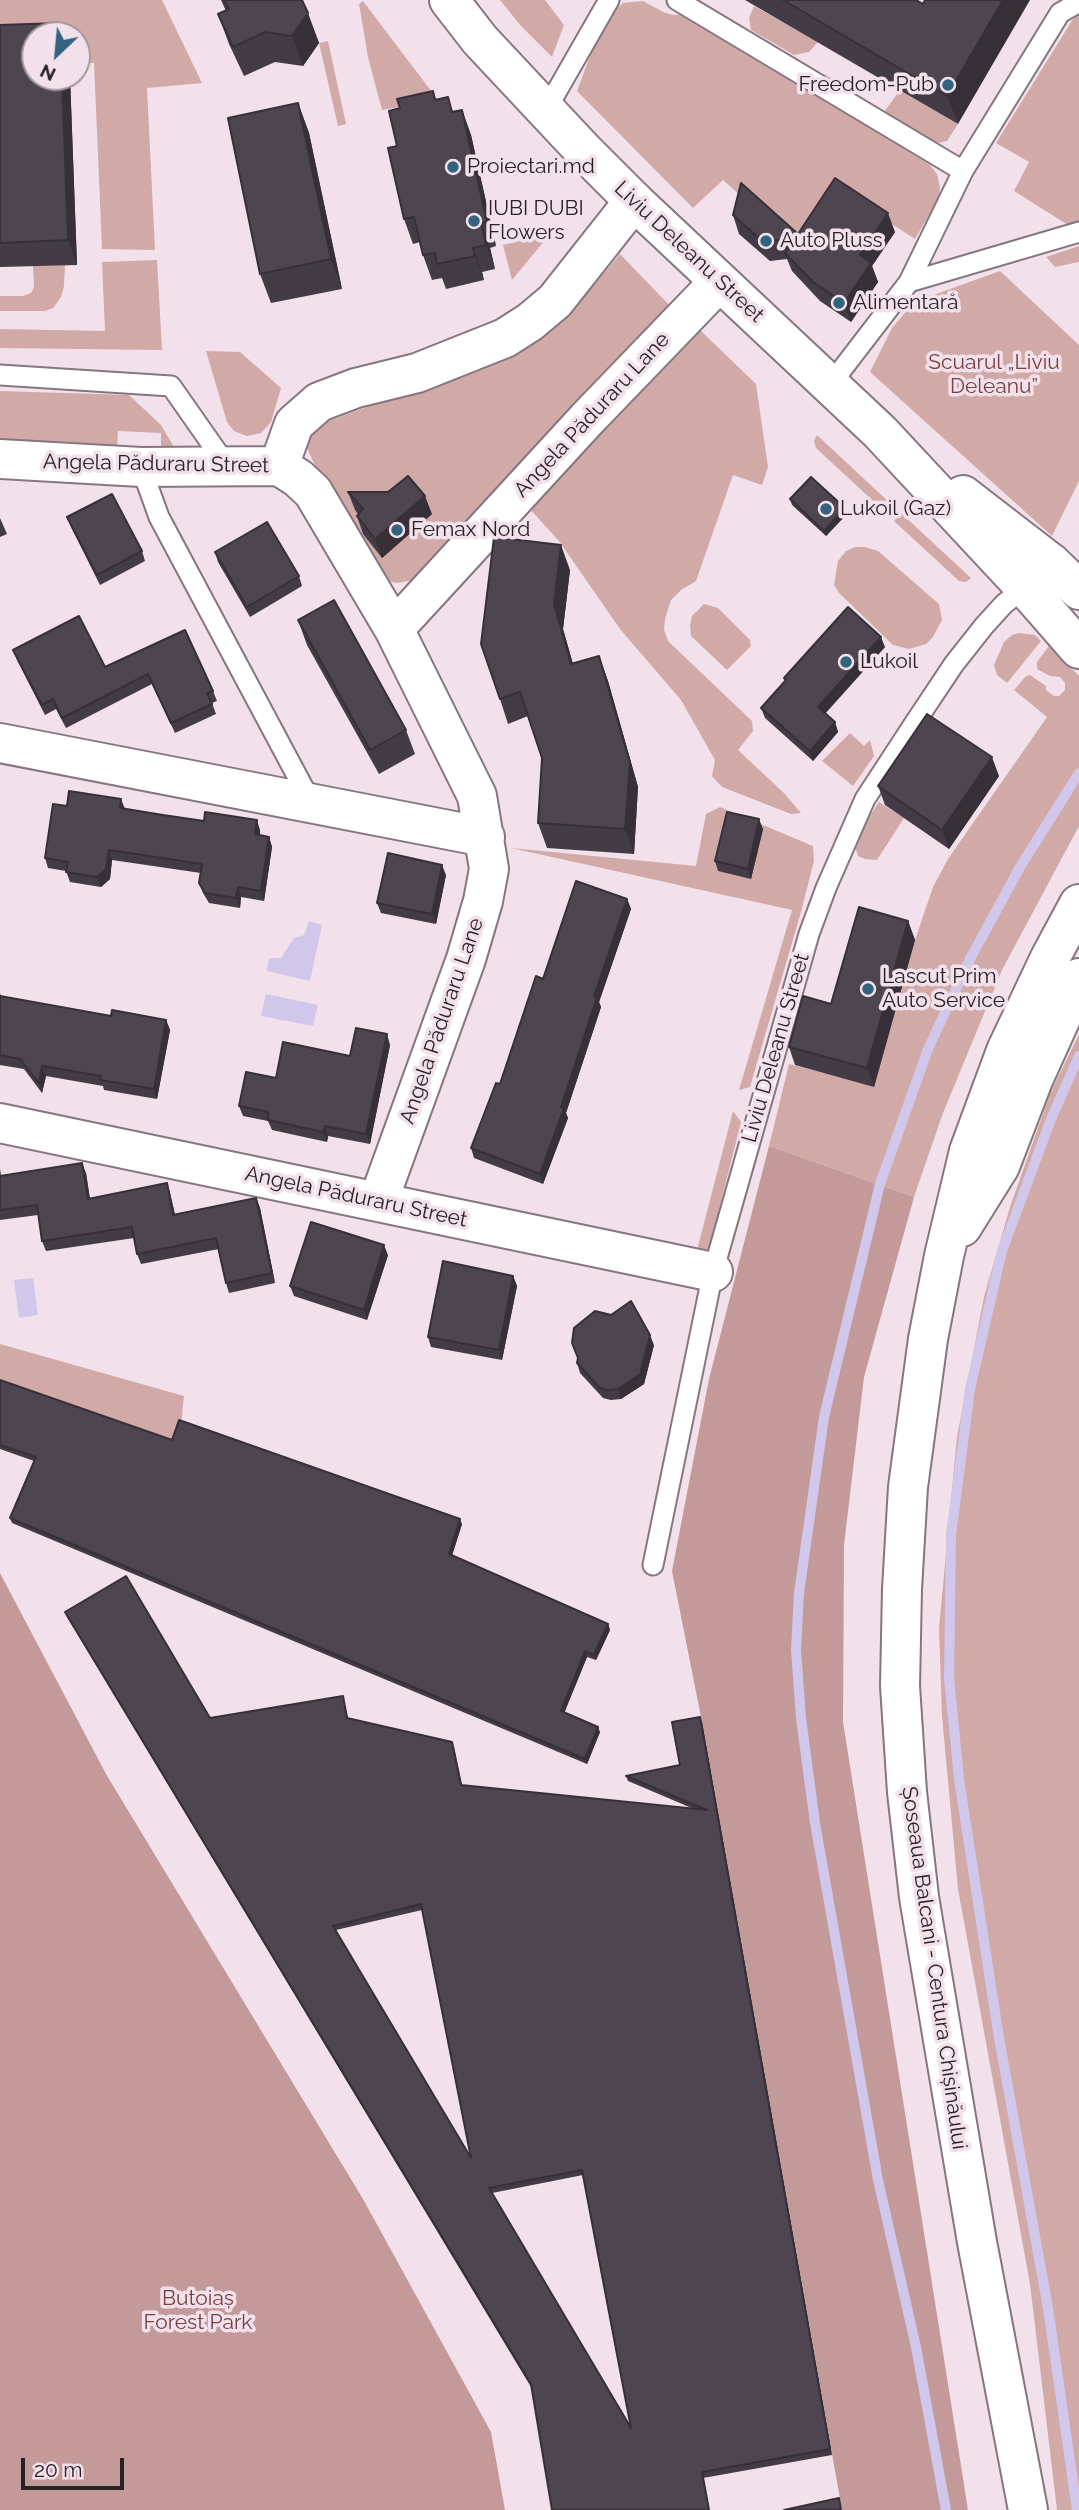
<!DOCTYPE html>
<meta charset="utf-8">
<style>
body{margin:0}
#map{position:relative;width:1079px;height:2510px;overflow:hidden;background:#f2e1eb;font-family:Raleway,sans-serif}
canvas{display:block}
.north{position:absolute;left:21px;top:21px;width:70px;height:70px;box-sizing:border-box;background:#f2e1eb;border:2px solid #a1959c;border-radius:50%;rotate:206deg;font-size:19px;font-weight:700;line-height:28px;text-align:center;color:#282226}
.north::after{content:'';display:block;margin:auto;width:24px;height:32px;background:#326381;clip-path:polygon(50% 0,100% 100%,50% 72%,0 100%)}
.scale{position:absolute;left:21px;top:2458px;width:103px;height:32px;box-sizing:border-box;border:4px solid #282226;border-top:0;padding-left:9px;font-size:21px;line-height:24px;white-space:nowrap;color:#282226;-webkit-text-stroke:5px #f2e1eb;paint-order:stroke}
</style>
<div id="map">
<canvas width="1079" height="2510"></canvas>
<div class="north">N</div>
<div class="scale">20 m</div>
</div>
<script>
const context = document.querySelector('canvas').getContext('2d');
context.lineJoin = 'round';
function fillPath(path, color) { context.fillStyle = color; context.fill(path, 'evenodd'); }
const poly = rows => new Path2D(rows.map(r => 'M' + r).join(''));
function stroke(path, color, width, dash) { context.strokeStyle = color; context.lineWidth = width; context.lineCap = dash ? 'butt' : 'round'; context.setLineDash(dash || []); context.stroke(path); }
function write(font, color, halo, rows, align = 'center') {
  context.font = font + ' Raleway,sans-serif'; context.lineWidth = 7; context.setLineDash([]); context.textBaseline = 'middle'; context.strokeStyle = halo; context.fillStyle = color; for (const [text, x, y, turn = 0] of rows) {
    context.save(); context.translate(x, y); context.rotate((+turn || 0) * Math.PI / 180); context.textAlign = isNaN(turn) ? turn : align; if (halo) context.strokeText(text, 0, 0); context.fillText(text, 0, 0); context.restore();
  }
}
const green = poly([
 [0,0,162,0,202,83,147,88,155,250,102,249,94,63,77,63,77,35,35,35,0,50],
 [500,0,545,0,564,25,552,57,521,26],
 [363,1,438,100,382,110,368,57,359,4],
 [643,1,663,12,673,15,687,14,929,164,937,174,940,187,939,198,915,239,841,191,807,240,756,199,751,205,723,180,693,208,577,91,590,56,615,10,623,3],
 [754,6,818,42,809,52,794,55,751,30,749,18],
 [1079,14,1079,221,1068,225,1014,191,1029,162,996,143,1073,19],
 [328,41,346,124,338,126,319,43],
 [900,90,958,124,947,141,938,143,929,140,884,112],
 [550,234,512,280,503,245],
 [1079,246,1079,262,1055,267,1046,257],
 [620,254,675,311,413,580,397,583,384,580,317,470,307,448,307,436,316,426,455,374,543,335,567,317],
 [157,260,162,350,0,348,0,329,105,331,102,262],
 [65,265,64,286,61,297,53,308,45,311,0,311,0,296,23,296,31,293,34,287,33,266],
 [1000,271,1079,345,1079,481,1052,536,870,372,892,328,914,302],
 [700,330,756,384,768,467,762,485,733,475,696,581,681,590,671,600,665,619,664,630,668,641,752,721,753,731,738,750,784,793,801,813,791,814,722,787,712,776,715,760,681,700,620,629,559,541,527,506],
 [206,351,240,352,281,388,271,422,261,433,247,436,234,431,227,422],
 [0,391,129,395,161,425,177,452,161,452,161,433,118,431,117,450,0,445],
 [817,435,891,504,884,511,816,448,814,441],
 [901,513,971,578,966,582,959,581,894,521],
 [855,547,865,547,878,551,939,604,942,620,933,637,926,644,909,649,893,645,839,593,834,585,838,561,846,551],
 [704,604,718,608,750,640,751,646,727,670,691,636,690,625,692,616],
 [1019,633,1035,635,1041,641,1007,683,997,675,994,665,1004,642,1012,635],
 [1049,646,1079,676,1079,826,1002,970,943,1113,914,1197,769,1146,789,1064,874,1086,915,940,933,887,948,859,1047,717,1014,690,1026,676,1030,675,1046,686,1046,690,1054,696,1059,696,1065,690,1065,683,1060,677,1050,676,1037,669,1037,662],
 [850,733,864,746,870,740,874,756,853,786,822,761],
 [879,802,904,818,877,860,865,859,858,856,853,841],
 [720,807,813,846,814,861,801,912,750,1087,739,1090,792,910,511,848,696,866,706,814],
 [1079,1034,1079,2510,1057,2510,1030,2284,958,1889,942,1716,939,1628,957,1437,984,1297,1010,1207,1050,1094],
 [733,1111,741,1122,707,1257,695,1258],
 [0,1344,184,1396,181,1425,174,1446,0,1384]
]);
const forest = poly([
 [769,1146,914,1197,864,1377,844,1545,843,1722,968,2510,842,2510,702,1722,672,1571,709,1379],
 [0,1573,106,1774,363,2199,491,2432,505,2510,0,2510]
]);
const water = poly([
 [309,921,322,925,310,981,267,971,269,958,281,958,294,938,304,935],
 [266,994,318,1005,313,1026,261,1016],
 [33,1278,38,1315,19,1318,14,1280]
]);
const stream = poly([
 [946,2510,916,2347,878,2180,815,1823,801,1718,796,1650,799,1593,824,1417,880,1184,928,1049,970,959,1020,867,1079,773],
 [1077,2510,1048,2308,999,2038,959,1779,949,1678,951,1535,970,1389,1002,1251,1051,1119,1079,1056]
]);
const lane = poly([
 [677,0,963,171],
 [546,110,609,0],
 [909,282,963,171,1060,13,1079,2],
 [0,375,171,386,227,466],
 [830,385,909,282,1079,232],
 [141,467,159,517,311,802],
 [653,1565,713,1272,809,934,826,888,865,799,914,724,954,664,984,626,1004,604,1025,587]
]);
const street = poly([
 [0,459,141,467,279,466,298,478,313,492,394,629],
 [279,466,294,424,319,402,356,388,417,373,505,338,530,322,555,301,634,201],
 [0,743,485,837],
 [0,1123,713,1272],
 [378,1202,466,959,483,901,489,869,477,796,394,629,587,419,719,282]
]);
const secondary = poly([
 [449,0,480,40,584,151,634,201,880,432,1031,594],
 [963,495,1051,563]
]);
const highway = poly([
 [1051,563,1079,590],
 [1031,594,1079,649],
 [962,1227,1000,1166,1033,1080,1079,978],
 [1028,2510,977,2242,919,1897,907,1792,900,1686,902,1589,908,1487,928,1339,944,1256,969,1151,1006,1051,1050,958,1079,904]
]);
const wall = poly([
 [221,0,302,0,319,43,303,66,275,62,244,76,229,44,218,14,226,11],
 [745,0,916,0,958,124],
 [0,25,35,77,70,77,77,265,0,267],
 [433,91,436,100,454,112,462,110,471,135,496,246,490,248,495,269,482,272,484,280,446,289,442,278,432,280,423,255,420,242,413,244,404,219,400,108],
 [298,103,309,133,342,289,271,303,260,274],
 [733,215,798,234,895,232,872,266,878,282,851,322,820,301,792,271,787,259,770,261,739,234],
 [348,492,432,514,382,558,363,534,357,516,358,514,355,510],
 [790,499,845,508,847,514,826,536,792,505],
 [67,517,142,551,145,561,100,585,71,527],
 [0,518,7,534,0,537],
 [215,552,299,576,302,586,250,617,218,562],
 [570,570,563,629,573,664,599,656,608,681,638,787,634,854,547,848,538,823,542,758,528,716,508,724,500,699],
 [298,620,406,730,415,754,379,774,307,645],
 [185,630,213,691,217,701,212,703,216,714,175,733,152,684,66,728,56,709,45,715,17,660,13,650,105,667],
 [885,647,825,714,835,722,838,732,813,761,765,718,761,708,785,681,784,678],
 [999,776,949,849,885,805,878,786],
 [67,806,125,809,260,830,260,835,269,837,272,847,264,901,241,897,240,908,209,903,203,893,199,883,201,873,112,860,110,879,101,887,70,882,66,871,48,868,45,858],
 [763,829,751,879,718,871,715,861],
 [446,875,436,924,381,913,377,903],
 [627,899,631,909,599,1002,601,1007,566,1113,568,1118,543,1184,474,1158,471,1148,500,1084,543,979],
 [908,921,915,940,874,1087,795,1065,789,1047,831,1004],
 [0,993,1,996,111,1016,166,1020,170,1030,157,1099,104,1090,103,1086,46,1076,42,1093,24,1069,0,1065],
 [390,1045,370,1144,328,1136,327,1142,272,1130,268,1121,243,1116,239,1106,276,1078],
 [0,1169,1,1175,86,1173,90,1198,167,1183,170,1193,175,1214,256,1198,260,1208,275,1283,229,1293,226,1283,219,1249,141,1264,137,1254,134,1238,46,1251,42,1241,38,1215,0,1220],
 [388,1255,367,1320,294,1296,290,1286],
 [513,1276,517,1286,502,1360,431,1347,428,1337],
 [654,1345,644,1384,621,1399,611,1400,603,1398,580,1373,577,1363],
 [0,1380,172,1440,462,1524,452,1555,608,1624,610,1630,596,1660,587,1657,564,1713,600,1732,587,1764,12,1523,10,1518,34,1461,0,1449],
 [65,1612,210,1718,343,1696,348,1718,454,1747,462,1785,694,1809,628,1781,626,1776,680,1765,702,1722,832,2455,703,2478,531,2387,67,1617],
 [422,1910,471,2158,336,1930],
 [583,2175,631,2428,492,2193]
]);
const shadedWall = poly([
 [1003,0,1030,0,958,124,947,96],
 [308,13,319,43,303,66,292,36],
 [60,23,65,35,61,35],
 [62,77,70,77,77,265,68,240],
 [298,103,309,133,342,289,331,259],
 [462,110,471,135,496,246,487,222],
 [888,213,895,232,872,266,878,282,851,322,844,303,860,255],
 [481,223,490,248,495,269,486,245],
 [473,248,482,272,484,280,475,256],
 [425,496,432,514,382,558,375,539],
 [845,508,847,514,826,536,824,531],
 [561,545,570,570,563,629,580,689,571,664,554,604],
 [881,637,885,647,821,717,818,707],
 [599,656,608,681,638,787,634,854,625,829],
 [835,722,838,732,813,761,810,751],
 [992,757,999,776,949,849,942,830],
 [121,799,125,809,120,808],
 [759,819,763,829,751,879,748,869],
 [257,820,260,830,258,844,255,834],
 [269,837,272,847,264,901,261,891],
 [109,850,112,860,110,879,101,887,97,877],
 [442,865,446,875,436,924,432,914],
 [238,887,241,897,240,908,236,898],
 [627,899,631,909,599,1002,601,1007,566,1113,568,1118,543,1184,540,1174,561,1107,594,996],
 [908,921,915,940,874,1087,867,1068],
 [166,1020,170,1030,157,1099,154,1089],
 [387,1034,390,1045,370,1144,366,1134],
 [42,1066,46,1076,42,1093,39,1083],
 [325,1126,328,1136,327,1142,323,1132],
 [82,1163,86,1173,91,1209,88,1199],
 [167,1183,170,1193,177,1225,173,1215],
 [256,1198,260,1208,275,1283,272,1273],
 [384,1245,388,1255,367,1320,364,1310],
 [513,1276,517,1286,502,1360,499,1350],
 [650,1335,654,1345,644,1384,621,1399,618,1389],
 [460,1519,462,1524,451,1559,449,1554],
 [608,1624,610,1630,596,1660,594,1655],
 [585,1651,587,1657,563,1716,561,1711],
 [700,1717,702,1722,832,2455,830,2449],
 [598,1727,600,1732,587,1764,585,1759]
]);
const building = poly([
 [224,0,302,0,308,13,292,36,265,32,233,47,218,14,229,9,224,0],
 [783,0,916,0,923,4,925,0,1003,0,947,96,783,0],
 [60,23,61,35,35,35,35,77,62,77,68,240,0,243,0,25,60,23],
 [433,91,435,100,448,97,452,112,462,110,487,222,481,223,486,245,473,248,475,256,437,264,435,253,423,255,414,217,404,219,388,148,397,146,389,111,400,108,397,99,433,91],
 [298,103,331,259,260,274,228,118,298,103],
 [835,178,888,213,860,255,871,263,844,303,813,282,785,253,795,238,763,242,733,215,741,183,798,234,835,178],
 [408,476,425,496,375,539,357,516,363,509,348,492,388,492,408,476],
 [811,477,845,508,824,531,790,499,811,477],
 [112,494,142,551,97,575,67,517,112,494],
 [267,522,299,576,247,607,215,552,267,522],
 [494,537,561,545,554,604,571,664,599,656,630,763,625,829,538,823,542,758,520,692,500,699,481,644,494,537],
 [334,600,406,730,370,750,298,620,334,600],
 [848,607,881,637,818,707,835,722,810,751,761,708,786,680,784,678,848,607],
 [79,616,105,667,185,630,213,691,207,693,212,704,171,723,148,674,62,718,53,699,42,705,13,650,79,616],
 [927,714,992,757,942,830,878,786,927,714],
 [69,791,121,799,120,808,163,815,204,821,205,812,257,820,255,834,269,837,261,891,238,887,236,898,205,893,199,883,202,864,109,850,106,869,97,877,66,872,68,862,45,858,53,804,67,806,69,791],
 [727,812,759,819,748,869,715,861,727,812],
 [388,853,442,865,432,914,377,903,388,853],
 [576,881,627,899,594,996,597,997,561,1107,564,1108,540,1174,471,1148,496,1083,500,1084,536,976,543,979,576,881],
 [859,907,908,921,867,1068,789,1047,803,996,831,1004,859,907],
 [0,996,111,1016,112,1010,166,1020,154,1089,100,1080,101,1076,42,1066,39,1083,20,1059,0,1055,0,996],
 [356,1028,387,1034,366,1134,325,1126,323,1132,268,1120,268,1112,239,1106,246,1072,276,1078,283,1042,350,1056,356,1028],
 [82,1163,88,1199,167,1183,173,1215,256,1198,272,1273,226,1283,216,1238,137,1254,132,1227,42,1241,37,1205,0,1210,0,1176,82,1163],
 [311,1222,384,1245,364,1310,290,1286,311,1222],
 [443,1261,513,1276,499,1350,428,1337,443,1261],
 [631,1301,650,1335,640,1374,618,1389,607,1390,600,1388,577,1363,578,1358,572,1343,574,1328,595,1311,611,1315,631,1301],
 [0,1380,172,1440,179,1420,460,1519,449,1554,608,1624,594,1655,585,1651,561,1711,598,1727,585,1759,10,1518,36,1457,0,1445,0,1380],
 [126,1576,210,1718,343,1696,347,1718,452,1742,461,1785,707,1810,626,1776,680,1765,672,1722,700,1717,830,2449,702,2472,709,2510,552,2510,531,2384,65,1612,126,1576],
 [421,1904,471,2158,333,1926,421,1904],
 [582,2170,631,2428,489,2188,582,2170],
 [839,2498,841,2510,784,2510,839,2498]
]);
const markers = [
 [948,85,7,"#326381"],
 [453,167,7,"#326381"],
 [474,221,7,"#326381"],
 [766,241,7,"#326381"],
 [839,303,7,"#326381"],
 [826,509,7,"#326381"],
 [397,530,7,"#326381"],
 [846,662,7,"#326381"],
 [868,989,7,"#326381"]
];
const poiNames = [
 ["Freedom-Pub",934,85,"right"],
 ["Proiectari.md",467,167],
 ["IUBI DUBI",488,209],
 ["Flowers",488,233],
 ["Auto Pluss",780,241],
 ["Alimentară",853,303],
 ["Lukoil (Gaz)",840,509],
 ["Femax Nord",411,530],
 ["Lukoil",860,662],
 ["Lascut Prim",882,977],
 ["Auto Service",882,1001]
];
const streetNames = [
 ["Liviu Deleanu Street",689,252,43],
 ["Angela Păduraru Lane",592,415,-47],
 ["Angela Păduraru Street",156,464,1],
 ["Angela Păduraru Lane",442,1021,-71],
 ["Liviu Deleanu Street",776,1048,-74],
 ["Angela Păduraru Street",356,1197,12],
 ["Șoseaua Balcani - Centura Chișinăului",934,1968,82]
];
const parkNames = [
 ["Scuarul „Liviu",994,363],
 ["Deleanu”",994,387],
 ["Butoiaș",198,2299],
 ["Forest Park",198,2323]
];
fillPath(green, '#d1aaa8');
fillPath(forest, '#c39a99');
fillPath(water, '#d1c7ea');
stroke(stream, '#d1c7ea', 10);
stroke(lane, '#857680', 23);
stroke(street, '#857680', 42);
stroke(secondary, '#857680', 42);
stroke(highway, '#857680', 42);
stroke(lane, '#fff', 19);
stroke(street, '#fff', 38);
stroke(secondary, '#fff', 38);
stroke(highway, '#fff', 38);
fillPath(wall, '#433b46');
fillPath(shadedWall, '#373039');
fillPath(building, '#4e4551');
stroke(building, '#373039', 2);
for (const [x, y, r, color] of markers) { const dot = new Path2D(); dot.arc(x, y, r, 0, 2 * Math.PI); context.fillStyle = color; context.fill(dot); stroke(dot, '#f2e1eb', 2.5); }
write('21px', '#282226', '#f2e1eb', poiNames, 'left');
write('21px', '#282226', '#f2e1eb', streetNames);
write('21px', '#794040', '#f2e1eb', parkNames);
</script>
